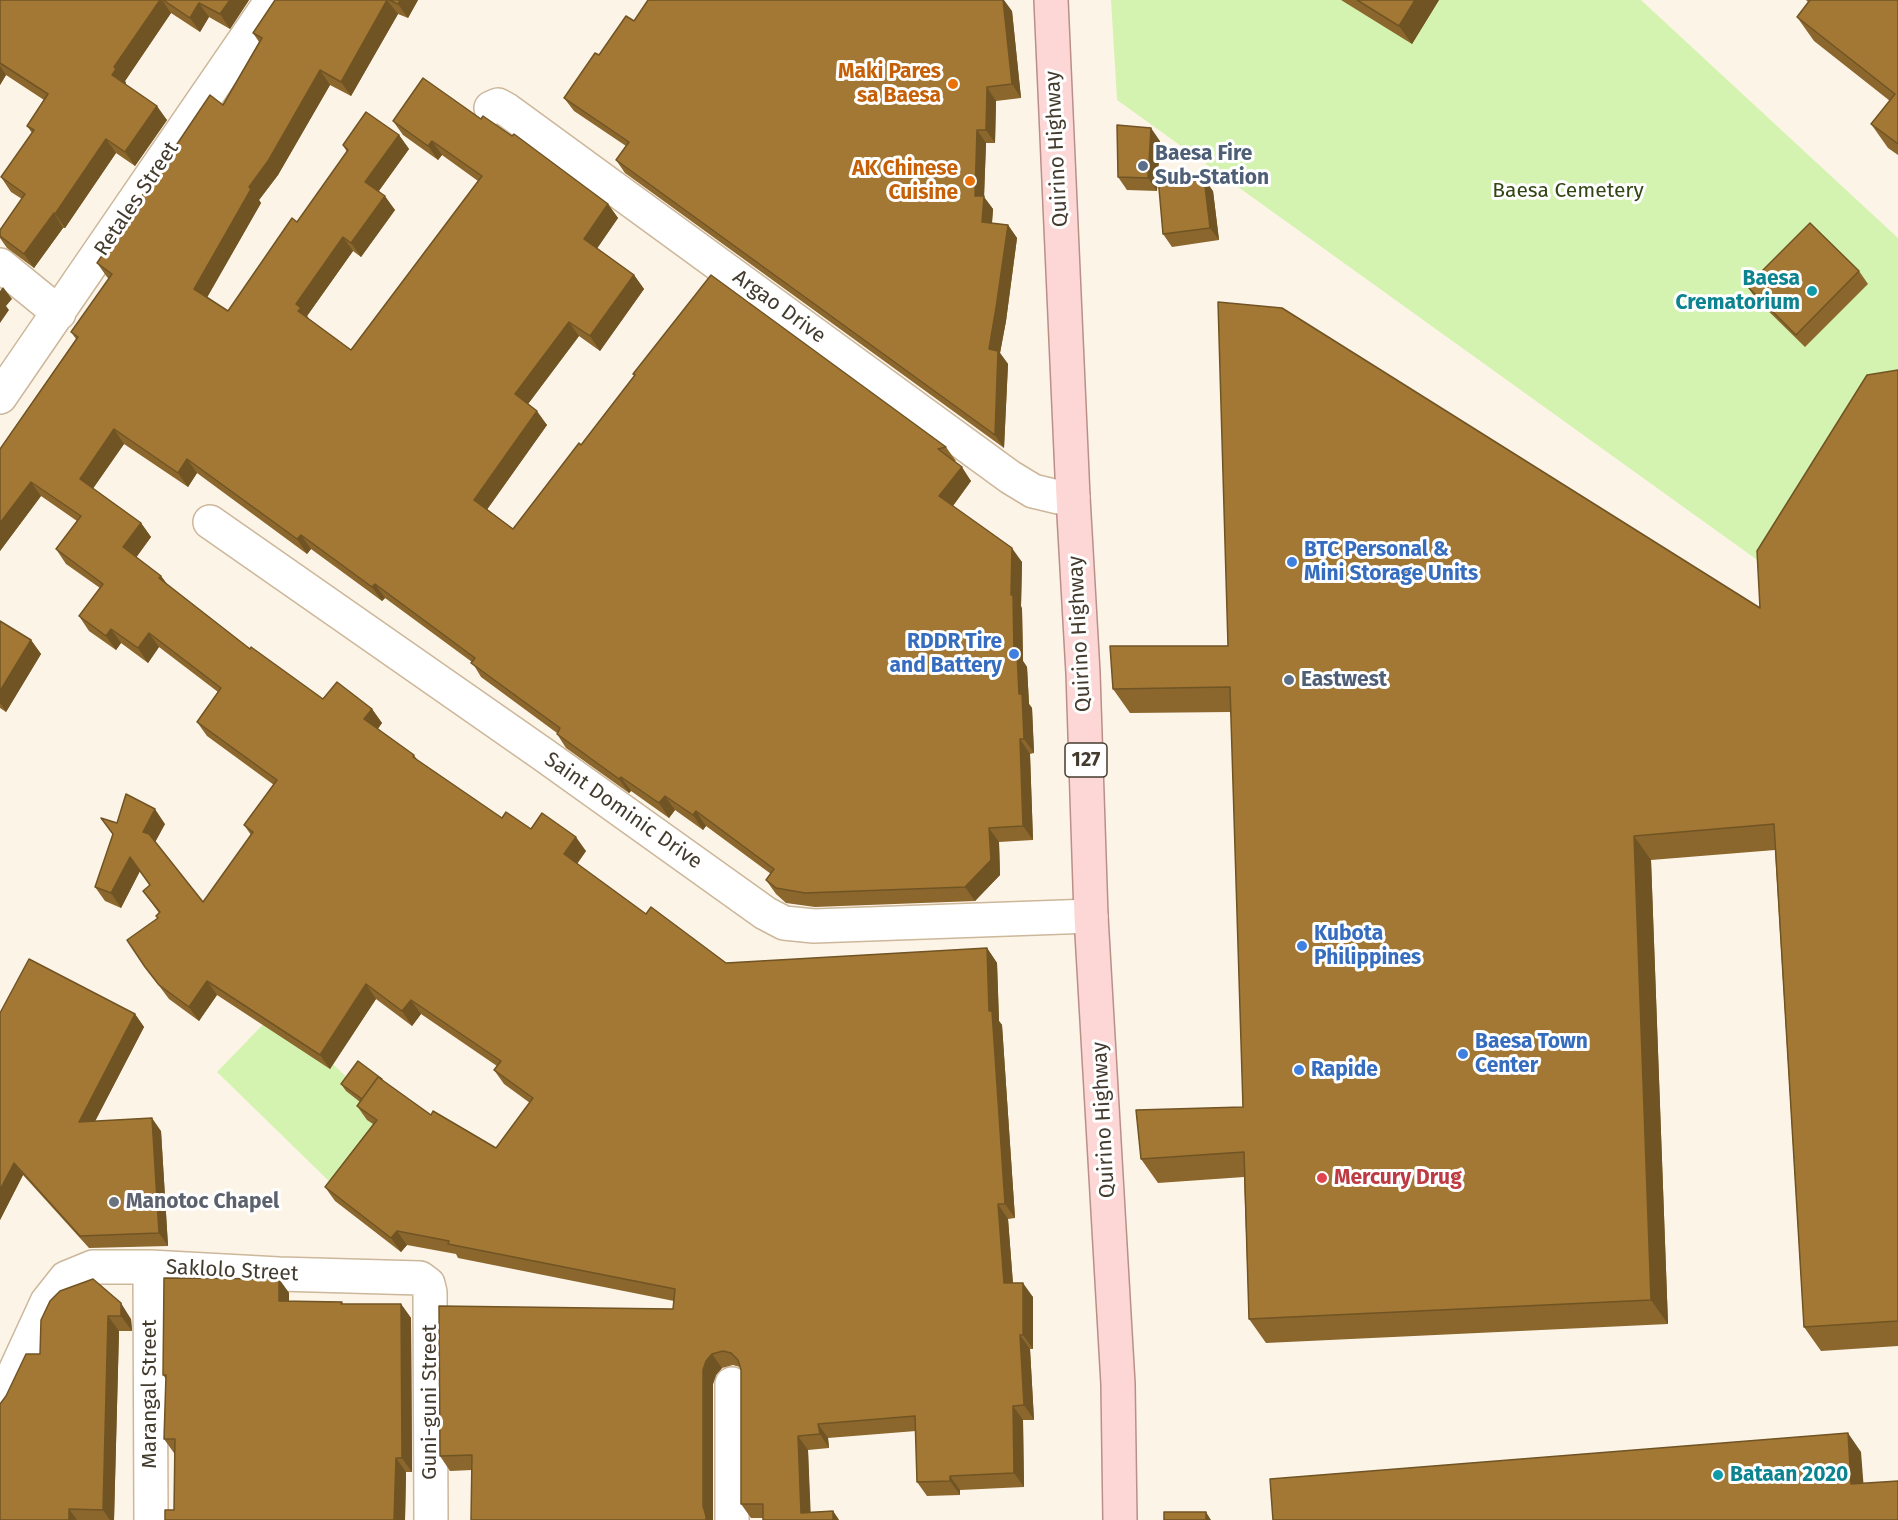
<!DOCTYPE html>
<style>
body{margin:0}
canvas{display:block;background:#fdf4e8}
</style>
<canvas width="1898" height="1520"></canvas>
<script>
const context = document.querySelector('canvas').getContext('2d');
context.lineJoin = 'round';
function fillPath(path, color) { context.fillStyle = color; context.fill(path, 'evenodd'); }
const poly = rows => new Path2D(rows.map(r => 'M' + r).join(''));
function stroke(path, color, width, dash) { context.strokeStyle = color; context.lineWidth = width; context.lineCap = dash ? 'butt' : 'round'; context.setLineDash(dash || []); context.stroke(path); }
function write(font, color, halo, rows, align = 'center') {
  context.font = font + ' "Fira Sans",sans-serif'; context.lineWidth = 6; context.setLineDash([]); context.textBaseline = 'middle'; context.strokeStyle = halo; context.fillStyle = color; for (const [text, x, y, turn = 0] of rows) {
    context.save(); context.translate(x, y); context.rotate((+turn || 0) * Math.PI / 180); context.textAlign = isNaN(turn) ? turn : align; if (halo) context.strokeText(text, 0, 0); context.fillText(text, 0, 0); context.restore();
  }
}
const green = poly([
 [1111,0,1641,0,1898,238,1898,372,1760,562,1117,100],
 [277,1010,395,1124,335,1187,217,1072]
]);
const street = poly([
 [491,108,498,105,507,110,1010,477,1033,491,1058,497,1073,497],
 [0,265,59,313],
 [0,397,272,0],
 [210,522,544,755,765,913,784,923,814,926,1091,916],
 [150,1267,151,1520],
 [732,1384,732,1520],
 [0,1404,47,1302,66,1278,93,1267,150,1267,279,1274,420,1278,428,1284,430,1292,431,1520]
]);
const primary = poly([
 [1051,0,1073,497,1083,673,1091,916,1118,1384,1120,1520]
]);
const wall = poly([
 [0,0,249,0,230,29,209,17,200,32,171,13,125,81,126,83,125,84,167,120,135,166,116,153,65,228,63,228,34,268,7,248,0,238,0,230,22,199,11,192,1,177,32,133,27,126,44,100,6,75,0,85],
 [275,0,418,0,408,18,398,14,351,96,330,85,278,175,259,200,261,203,207,297,228,311,297,222,347,152,343,145,399,135,409,149,379,191,395,210,361,257,353,251,307,316,309,319,351,350,478,181,442,155,438,160,403,135,393,121,481,119,608,204,618,218,597,248,634,275,644,289,600,351,579,336,528,404,547,425,487,509,513,529,581,445,635,376,633,374,946,447,956,461,954,462,971,481,953,506,1022,562,1021,606,1022,609,1023,661,1027,667,1029,704,1032,708,1034,753,1030,754,1033,840,999,842,1000,875,975,901,815,907,786,903,776,894,766,880,771,874,706,826,703,830,675,810,669,818,631,791,629,793,566,748,557,734,557,733,481,677,472,662,385,598,382,601,311,549,307,554,197,473,188,487,124,444,93,488,141,523,151,537,136,557,161,576,168,585,250,649,323,699,372,709,382,723,378,729,414,755,418,761,502,818,586,851,577,864,646,914,726,963,987,948,997,963,999,1021,1002,1025,1015,1218,1008,1219,1013,1283,1033,1297,1033,1349,1030,1349,1034,1420,1023,1420,1024,1487,960,1490,960,1495,927,1496,917,1482,916,1431,828,1438,829,1448,808,1450,810,1512,833,1511,839,1520,763,1520,763,1518,751,1518,741,1504,741,1370,740,1367,733,1365,722,1368,716,1375,713,1384,713,1520,472,1470,450,1471,440,1456,673,1309,674,1301,458,1258,456,1254,407,1245,401,1252,335,1201,325,1187,373,1124,367,1120,357,1106,360,1102,346,1091,341,1084,385,1083,431,1115,496,1148,530,1103,504,1084,494,1070,497,1066,421,1014,412,1026,376,999,330,1069,217,995,199,1021,169,999,145,967,159,913,143,891,150,885,140,871,121,908,105,901,95,887,117,823,165,824,155,842,203,902,251,835,244,825,274,785,207,736,197,722,218,692,159,647,148,663,121,643,116,650,89,631,79,616,100,588,66,564,56,549,77,521,41,496,0,551,0,449,76,339,71,332,109,279,107,277,97,263,223,105,259,42,253,33],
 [1341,0,1439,0,1412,44],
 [1806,0,1898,0,1898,155,1888,148,1871,124,1890,101,1814,41,1797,17,1808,2],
 [1012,11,1021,98,996,101,995,143,986,143,984,197,993,209,992,223,1008,225,1017,238,1006,321,1000,353,1008,364,1004,448,625,173,616,160,626,146,574,111,564,98,599,55,634,21],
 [1160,141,1157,191,1127,190,1118,177],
 [1213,191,1219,240,1172,247,1163,234],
 [1859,271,1868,284,1805,347,1756,299,1747,286],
 [1898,370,1898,1346,1821,1351,1804,1327,1775,850,1651,860,1668,1324,1266,1343,1249,1319,1244,1177,1158,1183,1141,1159,1243,1107,1231,712,1130,713,1113,689,1228,646,1760,608],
 [0,621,31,640,41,654,6,712,0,708],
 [0,1013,135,1014,144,1027,95,1121,161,1131,168,1246,89,1248,23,1175,0,1220],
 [279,1279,289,1293,289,1301,342,1302,343,1304,401,1304,411,1318,412,1472,406,1472,405,1520,165,1520,174,1510,174,1453,164,1439,166,1379,163,1375],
 [60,1291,131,1319,132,1331,119,1331,114,1520,0,1520,40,1354]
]);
const shadedWall = poly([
 [160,0,162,0,171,13,125,81,126,83,122,89,112,75,114,67],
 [230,0,249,0,230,29,220,14],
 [387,0,398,14,351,96,341,82],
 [400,0,418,0,408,18,398,4],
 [1003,0,1004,0,1012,11,1021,98,1012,84],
 [1415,0,1439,0,1412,44,1399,26],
 [199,3,209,17,200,32,190,18],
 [0,66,6,75,0,85],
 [320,70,330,85,278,175,259,200,261,203,204,303,194,289,249,187],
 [987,87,996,101,995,143,986,130],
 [157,106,167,120,135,166,125,152],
 [1151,128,1160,141,1157,191,1148,178],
 [977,130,986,143,984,197,993,209,991,235,982,222,975,196],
 [399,135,409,149,375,196,365,182],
 [106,139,116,153,65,228,55,214],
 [432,141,442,155,438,160,428,146],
 [1204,178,1213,191,1219,240,1210,228],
 [385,196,395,210,361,257,351,243],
 [608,204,618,218,594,253,584,239],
 [54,213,63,228,34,268,24,254],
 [1008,225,1017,238,1006,321,1000,353,1008,364,1004,448,995,435,989,349],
 [343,237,353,251,307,316,311,322,298,311,296,304],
 [634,275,644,289,600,351,590,336],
 [3,287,12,299,6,306,9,310,0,323,0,291],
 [569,322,579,336,525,408,515,394],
 [537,411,547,425,484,514,474,500],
 [114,429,124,444,90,493,80,479],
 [187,459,197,473,188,487,178,473],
 [962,467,971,481,949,511,939,496],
 [31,482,41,496,0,551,0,523],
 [141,523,151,537,133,562,123,547],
 [301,535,311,549,307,554,297,539],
 [1012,548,1022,562,1021,606,1022,609,1023,661,1027,667,1029,704,1032,708,1034,753,1024,739,1014,653,1011,595],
 [161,576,171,590,159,578],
 [375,584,385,598,382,601,372,587],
 [111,629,121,643,116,650,106,636],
 [149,633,159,647,148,663,138,648],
 [31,640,41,654,6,712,0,703,0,691],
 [372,709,382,723,374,733,364,719],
 [1020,739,1030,754,1033,840,1023,826],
 [621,777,631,791,629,793,619,779],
 [665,796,675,810,669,818,659,803],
 [155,809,165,824,153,846,143,832],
 [696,811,706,826,703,830,693,815],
 [989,828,999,842,1000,875,975,901,965,887],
 [1634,836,1651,860,1668,1324,1651,1300],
 [576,837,586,851,574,868,564,854],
 [130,857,140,871,121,908,111,893],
 [987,948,997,963,999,1021,1002,1025,1015,1218,1005,1204,989,1011],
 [207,981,217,995,199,1021,189,1007],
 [366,984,376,999,330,1069,320,1055],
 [411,1000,421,1014,412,1026,402,1011],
 [135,1014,144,1027,88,1135,79,1122],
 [152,1118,161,1131,168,1246,159,1233],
 [14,1163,23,1175,0,1220,0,1190],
 [998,1204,1008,1219,1014,1298,1004,1283],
 [397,1231,407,1245,401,1252,391,1238],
 [279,1279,289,1293,289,1315,279,1301],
 [1023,1283,1033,1297,1033,1349,1023,1335],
 [121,1303,131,1319,132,1331,121,1316],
 [401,1304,411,1318,412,1472,402,1458],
 [108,1316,119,1331,114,1520,110,1520,103,1510],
 [1020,1335,1030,1349,1034,1420,1024,1405],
 [712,1354,722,1368,716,1375,713,1384,713,1520,706,1520,703,1506,703,1370,706,1361],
 [1013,1406,1023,1420,1024,1487,1014,1473],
 [818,1424,828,1438,829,1448,820,1434],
 [1848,1433,1861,1452,1865,1503,1851,1484],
 [798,1436,808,1450,811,1520,801,1513],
 [396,1458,406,1472,405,1520,394,1520],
 [950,1476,960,1490,960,1495,950,1481],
 [69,1509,77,1520,69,1520],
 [833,1511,839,1520,833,1520],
 [1206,1512,1211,1520,1206,1520]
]);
const building = poly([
 [0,0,160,0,114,67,116,69,112,75,157,106,125,152,106,139,55,214,54,213,24,254,0,236,0,230,25,194,1,177,34,130,27,126,48,94,0,63,0,0],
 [163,0,230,0,220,14,199,3,190,18,163,0],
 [275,0,387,0,341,82,320,70,268,161,249,187,251,189,194,289,228,311,292,218,297,222,348,150,343,145,366,112,399,135,365,182,385,196,351,243,343,237,296,304,301,308,298,311,351,350,482,176,432,141,428,146,393,121,423,78,481,119,483,116,512,136,514,134,608,204,584,239,634,275,590,336,569,322,515,394,537,411,474,500,513,529,579,443,581,445,635,375,633,374,711,275,946,447,938,449,962,467,939,496,1012,548,1011,595,1013,595,1014,653,1017,653,1019,694,1022,694,1024,739,1020,739,1023,826,989,828,991,860,965,887,805,893,776,888,766,880,774,869,696,811,693,815,665,796,659,803,621,777,619,779,557,734,560,728,471,663,475,658,375,584,372,587,301,535,297,539,187,459,178,473,114,429,80,479,141,523,123,547,161,576,159,578,250,649,251,647,323,699,337,682,372,709,364,719,414,755,413,757,502,818,506,812,531,829,542,813,576,837,564,854,646,914,651,907,726,963,987,948,989,1011,992,1011,1005,1204,998,1204,1004,1283,1023,1283,1023,1335,1020,1335,1024,1405,1013,1406,1014,1473,950,1476,950,1481,917,1482,915,1416,818,1424,820,1434,798,1436,801,1513,833,1511,833,1520,763,1520,763,1504,741,1504,741,1370,738,1360,731,1353,723,1351,712,1354,706,1361,703,1370,703,1506,706,1516,706,1520,471,1520,472,1455,440,1456,439,1306,673,1309,675,1289,448,1244,449,1241,397,1231,391,1238,325,1187,377,1120,357,1106,378,1077,431,1115,433,1111,496,1148,533,1098,494,1070,501,1061,411,1000,402,1011,366,984,320,1055,207,981,189,1007,159,985,145,967,127,940,158,918,156,916,160,912,143,891,150,885,130,857,111,893,95,887,113,834,101,818,117,823,126,794,155,809,143,832,149,834,203,902,253,832,244,825,277,780,197,722,221,688,149,633,138,648,111,629,106,636,79,616,103,584,56,549,81,516,31,482,0,523,0,449,78,337,71,332,112,274,97,263,210,95,223,105,262,38,253,33,275,0],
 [389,0,400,0,398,4,389,0],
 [648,0,1003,0,1012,84,987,87,986,130,977,130,975,196,984,196,982,222,1008,225,996,308,989,349,998,351,995,435,616,160,629,142,564,98,595,53,599,55,626,16,634,21,648,0],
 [1357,0,1415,0,1399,26,1357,0],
 [1810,0,1898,0,1898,144,1871,124,1895,94,1797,17,1810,0],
 [1117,125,1151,128,1148,178,1118,177,1117,125],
 [1158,177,1204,178,1210,228,1163,234,1158,177],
 [1810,223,1859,271,1796,335,1747,286,1810,223],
 [1218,302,1282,308,1760,608,1757,551,1867,375,1898,370,1898,1321,1804,1327,1774,824,1634,836,1651,1300,1249,1319,1244,1152,1141,1159,1136,1110,1243,1107,1230,687,1113,689,1110,646,1228,646,1218,302],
 [0,621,31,640,0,691,0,621],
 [29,959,135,1014,79,1122,152,1118,159,1233,80,1236,14,1163,0,1190,0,1013,29,959],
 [358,1061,382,1079,382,1080,378,1077,362,1099,341,1084,358,1061],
 [164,1278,279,1279,279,1301,342,1302,341,1304,401,1304,402,1458,396,1458,394,1520,165,1520,165,1510,174,1510,175,1439,164,1439,166,1375,163,1375,164,1278],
 [93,1279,121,1303,121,1316,108,1316,103,1510,69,1509,69,1520,0,1520,0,1404,6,1396,26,1354,40,1354,41,1320,50,1301,60,1291,93,1279],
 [1848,1433,1851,1484,1898,1481,1898,1520,1273,1520,1270,1479,1848,1433],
 [1164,1512,1206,1512,1206,1520,1164,1520,1164,1512]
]);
const markers = [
 [953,84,6,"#e8710a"],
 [1143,166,6,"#5c6f8a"],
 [970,181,6,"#e8710a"],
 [1812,291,6,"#0f9aa8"],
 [1292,562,6,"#3f7fe0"],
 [1014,654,6,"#3f7fe0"],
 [1289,680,6,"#5c6f8a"],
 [1302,946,6,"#3f7fe0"],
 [1463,1054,6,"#3f7fe0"],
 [1299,1070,6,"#3f7fe0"],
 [1322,1178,6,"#e0444e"],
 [114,1202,6,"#6b7280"],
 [1718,1475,6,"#0f9aa8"]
];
const shields = [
 [1086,760,42]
];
const shieldNames = [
 ["127",1086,760]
];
const foodNames = [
 ["Maki Pares",941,72],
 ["sa Baesa",941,96],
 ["AK Chinese",958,169],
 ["Cuisine",958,193]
];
const streetNames = [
 ["Quirino Highway",1057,149,-93],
 ["Retales Street",137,199,-56],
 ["Argao Drive",779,307,36],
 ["Quirino Highway",1080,634,-93],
 ["Saint Dominic Drive",623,811,35],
 ["Quirino Highway",1104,1120,-93],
 ["Saklolo Street",232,1271,3],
 ["Marangal Street",150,1394,-90],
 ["Guni-guni Street",430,1402,-90]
];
const serviceNames = [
 ["Baesa Fire",1155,154],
 ["Sub-Station",1155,178],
 ["Eastwest",1301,680]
];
const parkNames = [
 ["Baesa Cemetery",1568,191]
];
const cultureNames = [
 ["Baesa",1800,279],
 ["Crematorium",1800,303],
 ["Bataan 2020",1730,1475,"left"]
];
const shopNames = [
 ["BTC Personal &",1304,550],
 ["Mini Storage Units",1304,574],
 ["RDDR Tire",1002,642,"right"],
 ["and Battery",1002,666,"right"],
 ["Kubota",1314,934],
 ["Philippines",1314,958],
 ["Baesa Town",1475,1042],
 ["Center",1475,1066],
 ["Rapide",1311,1070]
];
const healthNames = [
 ["Mercury Drug",1334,1178]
];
const worshipNames = [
 ["Manotoc Chapel",126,1202]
];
fillPath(green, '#d5f3b0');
stroke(street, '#ccb79a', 36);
stroke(primary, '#ba8f89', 36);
stroke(street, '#fff', 33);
stroke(primary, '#fcd7d5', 33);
fillPath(wall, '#8b672d');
fillPath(shadedWall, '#715424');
fillPath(building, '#a27834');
stroke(building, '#715424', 1.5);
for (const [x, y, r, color] of markers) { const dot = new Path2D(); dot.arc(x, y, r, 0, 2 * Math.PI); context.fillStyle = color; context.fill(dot); stroke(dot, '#fff', 2); }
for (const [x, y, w] of shields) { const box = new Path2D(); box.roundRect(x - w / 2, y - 17, w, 34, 4.5); context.fillStyle = '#fff'; context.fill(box); stroke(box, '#443b2f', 1.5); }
write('bold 20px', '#443b2f', null, shieldNames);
write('bold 21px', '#c56008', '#fff', foodNames, 'right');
write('21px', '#443b2f', '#fff', streetNames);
write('bold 21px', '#4e5e75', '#fff', serviceNames, 'left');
write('21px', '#324514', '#fff', parkNames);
write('bold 21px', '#0d838f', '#fff', cultureNames, 'right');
write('bold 21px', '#366cbe', '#fff', shopNames, 'left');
write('bold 21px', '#be3a42', '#fff', healthNames, 'left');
write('bold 21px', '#5b616d', '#fff', worshipNames, 'left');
</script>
